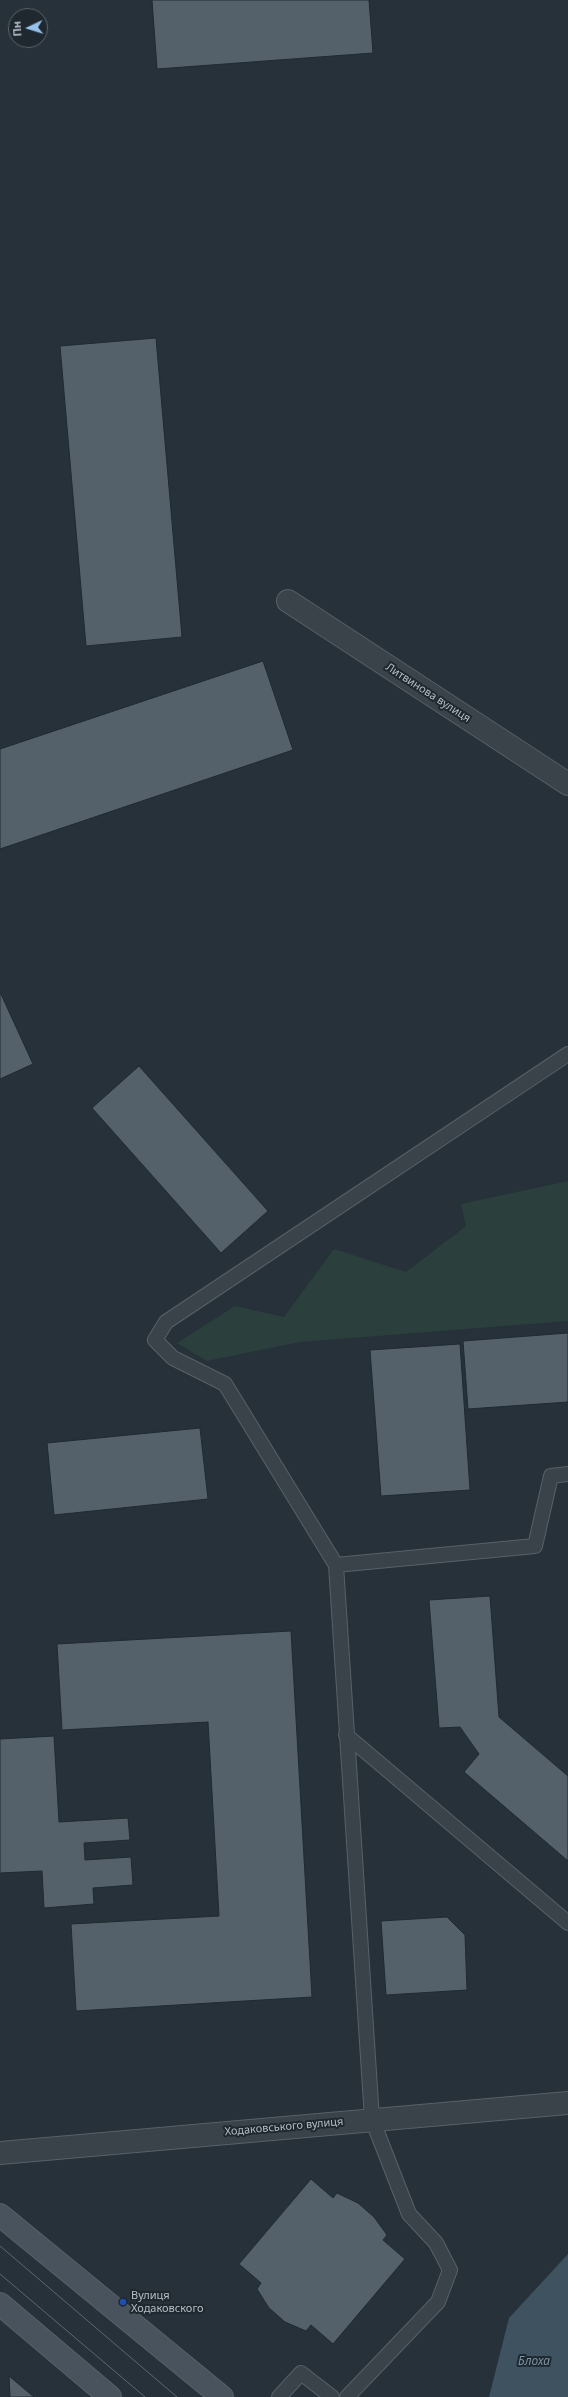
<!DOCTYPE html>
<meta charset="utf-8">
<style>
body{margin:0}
#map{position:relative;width:568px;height:2397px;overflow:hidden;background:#26313a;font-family:"Noto Sans",sans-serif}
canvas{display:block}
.north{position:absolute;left:8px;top:8px;width:40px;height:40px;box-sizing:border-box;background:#1f282f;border:1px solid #5b646b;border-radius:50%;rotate:266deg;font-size:11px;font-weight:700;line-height:16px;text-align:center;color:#b5bec6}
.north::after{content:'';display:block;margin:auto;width:14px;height:18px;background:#95c3eb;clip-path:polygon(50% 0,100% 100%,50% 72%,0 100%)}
</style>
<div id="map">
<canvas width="568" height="2397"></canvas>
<div class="north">Пн</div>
</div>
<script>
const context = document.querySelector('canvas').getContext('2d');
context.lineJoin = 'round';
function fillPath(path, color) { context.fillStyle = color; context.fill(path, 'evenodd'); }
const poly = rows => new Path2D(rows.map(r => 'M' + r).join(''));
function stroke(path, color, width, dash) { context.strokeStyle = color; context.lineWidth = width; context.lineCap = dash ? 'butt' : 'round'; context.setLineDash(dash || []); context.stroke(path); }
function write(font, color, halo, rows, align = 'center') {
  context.font = font + ' "Noto Sans",sans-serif'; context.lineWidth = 4; context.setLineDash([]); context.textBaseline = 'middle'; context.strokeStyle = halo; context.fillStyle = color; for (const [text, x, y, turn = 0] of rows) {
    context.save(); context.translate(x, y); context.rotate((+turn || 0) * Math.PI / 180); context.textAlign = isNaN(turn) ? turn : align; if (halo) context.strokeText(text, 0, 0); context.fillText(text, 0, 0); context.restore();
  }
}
const green = poly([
 [568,1181,568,1321,300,1342,207,1361,177,1343,235,1306,284,1317,334,1249,406,1272,466,1226,461,1204]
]);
const water = poly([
 [568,2254,568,2397,489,2397,509,2318]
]);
const building = poly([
 [152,0,369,0,373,53,157,69,152,0],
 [156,338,182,637,86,646,60,346,156,338],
 [263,661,293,750,0,849,0,749,263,661],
 [0,992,33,1064,0,1079,0,992],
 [139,1066,268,1211,221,1253,92,1108,139,1066],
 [568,1333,568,1402,468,1409,463,1341,568,1333],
 [460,1344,470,1490,381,1496,370,1350,460,1344],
 [200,1428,208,1499,54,1515,47,1443,200,1428],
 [490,1596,499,1717,568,1776,568,1861,464,1772,479,1754,460,1727,439,1728,429,1600,490,1596],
 [291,1631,312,1997,76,2011,71,1924,219,1916,208,1722,62,1730,57,1644,291,1631],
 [54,1736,59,1822,128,1818,130,1840,84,1843,85,1860,131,1857,133,1885,93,1888,94,1904,44,1908,42,1871,0,1873,0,1739,54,1736],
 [447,1917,465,1935,467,1990,386,1995,381,1921,447,1917],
 [311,2179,333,2198,337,2193,358,2203,374,2217,387,2235,383,2240,405,2259,333,2344,311,2325,306,2331,285,2322,269,2308,257,2289,261,2283,239,2264,311,2179],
 [9,2376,34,2397,10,2397,9,2376]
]);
const lane = poly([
 [336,1565,535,1546,551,1476,568,1474],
 [346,1735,568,1923],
 [279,2397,301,2373,332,2397],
 [347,2397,438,2302,450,2270,436,2243,409,2214,372,2119,336,1565,225,1384,173,1358,155,1340,166,1322,568,1054]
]);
const street = poly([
 [288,601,568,784],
 [0,2153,568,2103]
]);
const secondary = poly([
 [0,2215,222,2397],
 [0,2304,110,2397]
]);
const tram = poly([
 [0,2246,177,2397],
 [0,2274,145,2397]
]);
const markers = [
 [123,2302,4,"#1a4fb4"]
];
const streetNames = [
 ["Литвинова вулиця",428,693,33],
 ["Ходаковського вулиця",284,2127,-5]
];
const poiNames = [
 ["Вулиця",131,2296],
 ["Ходаковского",131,2309]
];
const waterNames = [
 ["Блоха",534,2362]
];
fillPath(green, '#2b3f3c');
fillPath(water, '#3e5260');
fillPath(building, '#54606a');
stroke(building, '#212a31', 1);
stroke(lane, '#586168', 16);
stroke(street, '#586168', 24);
stroke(secondary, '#586168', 24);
stroke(lane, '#3a434a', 14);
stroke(street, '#3a434a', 22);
stroke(secondary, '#48535d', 22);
stroke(tram, '#5c6871', 1);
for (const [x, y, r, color] of markers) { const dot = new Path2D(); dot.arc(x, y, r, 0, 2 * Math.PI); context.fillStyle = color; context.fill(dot); stroke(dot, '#1f282f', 1.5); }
write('11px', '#b5bec6', '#1f282f', streetNames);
write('11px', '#b5bec6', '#1f282f', poiNames, 'left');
write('italic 12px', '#7a93a5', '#1f282f', waterNames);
</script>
